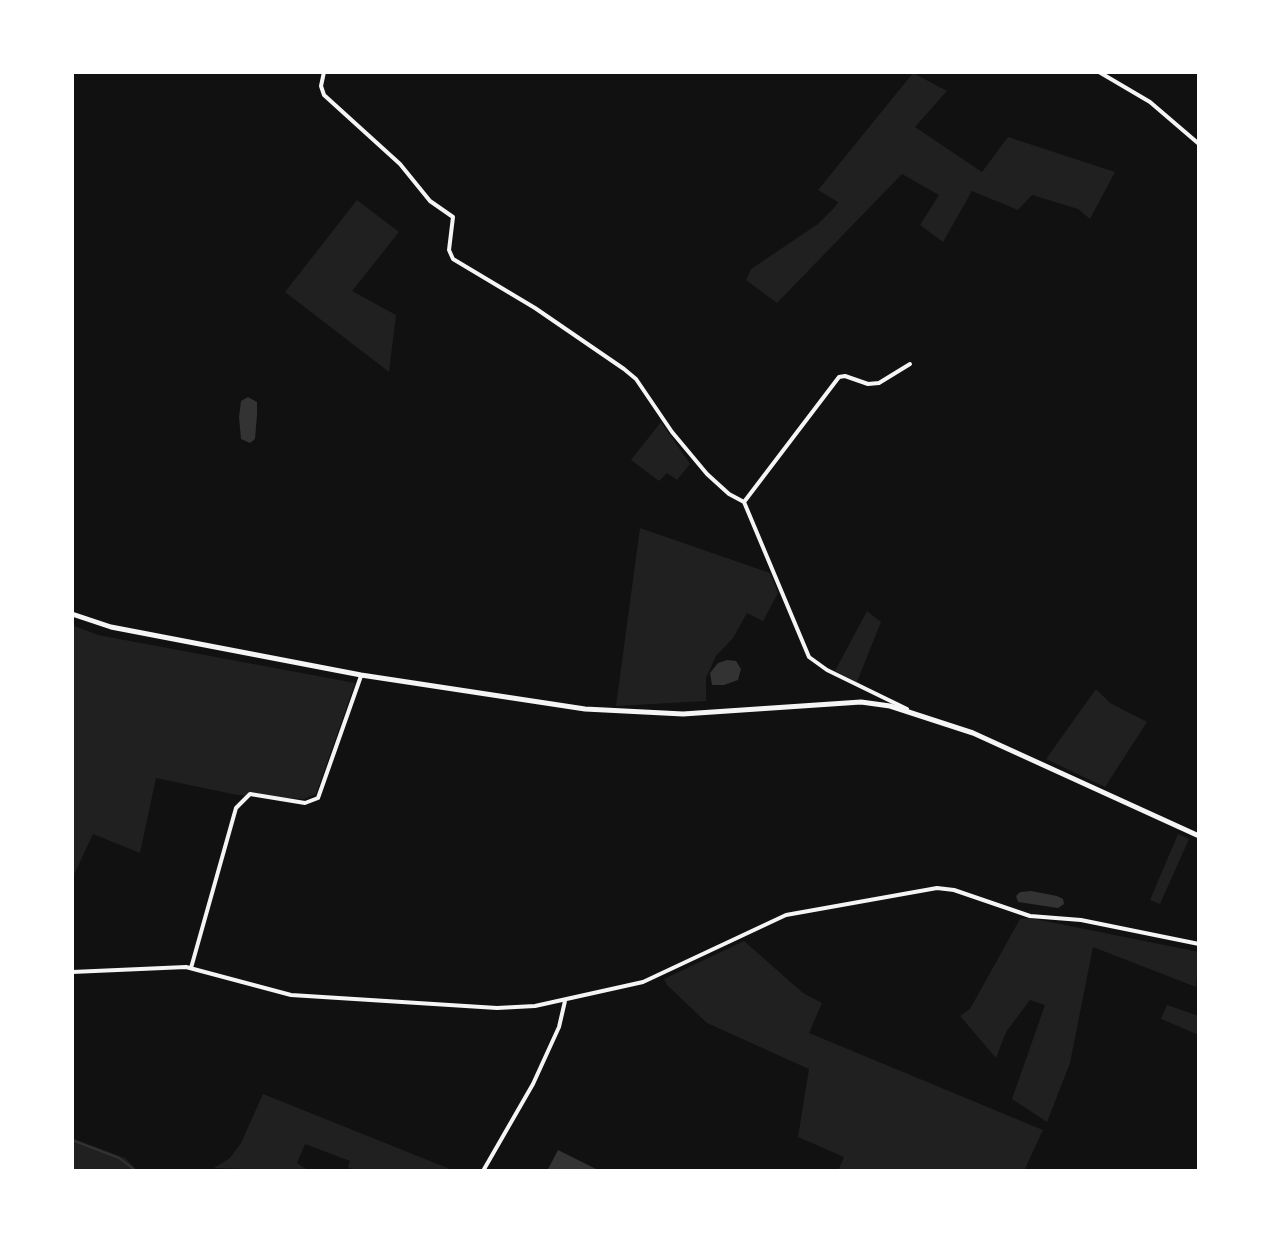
<!DOCTYPE html>
<style>
body{margin:0}
#map{position:relative;width:1271px;height:1243px;overflow:hidden;background:#111;font-family:Cabin,sans-serif}
canvas{display:block}
.frame{position:absolute;inset:0;border:74px solid #fff;pointer-events:none}
</style>
<div id="map">
<canvas width="1271" height="1243"></canvas>
<div class="frame"></div>
</div>
<script>
const context = document.querySelector('canvas').getContext('2d');
context.lineJoin = 'round';
function fillPath(path, color) { context.fillStyle = color; context.fill(path, 'evenodd'); }
const poly = rows => new Path2D(rows.map(r => 'M' + r).join(''));
function stroke(path, color, width, dash) { context.strokeStyle = color; context.lineWidth = width; context.lineCap = dash ? 'butt' : 'round'; context.setLineDash(dash || []); context.stroke(path); }
const green = poly([
 [913,73,947,91,915,127,982,172,1008,137,1115,172,1090,219,1078,209,1032,195,1018,210,972,191,943,242,920,225,939,195,902,174,777,303,746,280,751,269,818,224,835,207,838,202,818,190],
 [357,200,399,232,352,291,396,315,389,372,285,292],
 [661,422,690,464,677,480,667,473,659,481,631,460],
 [640,528,770,573,778,593,763,621,747,613,733,638,716,656,706,678,706,701,616,706],
 [867,611,881,622,857,682,835,671],
 [72,625,98,635,355,683,316,794,304,799,237,795,156,778,140,853,93,834,72,879],
 [1096,689,1110,703,1147,722,1105,787,1046,759],
 [1178,834,1189,839,1160,904,1150,900],
 [1030,918,1199,952,1196,987,1093,947,1070,1063,1047,1122,1012,1099,1045,1005,1030,1000,1006,1032,996,1058,960,1016,970,1009,1020,919],
 [744,941,803,993,822,1003,809,1033,1043,1130,1024,1171,838,1171,844,1157,798,1137,809,1069,707,1023,667,985,664,979],
 [1167,1005,1199,1016,1199,1035,1161,1019],
 [263,1094,455,1171,356,1171,348,1167,350,1161,305,1144,297,1163,309,1171,214,1168,230,1158,241,1143],
 [72,1138,125,1158,138,1171,72,1171]
]);
const water = poly([
 [248,397,257,402,257,415,255,439,250,443,241,439,239,417,241,401],
 [727,660,736,661,741,669,738,680,724,685,712,685,710,673,718,663],
 [1031,891,1057,896,1063,899,1064,904,1058,908,1018,902,1016,896,1020,892],
 [558,1150,600,1171,547,1171]
]);
const stream = poly([
 [72,1140,119,1158,136,1171]
]);
const minor = poly([
 [324,72,321,86,324,95,400,164,430,201,453,217,449,250,453,259,535,308,624,369,636,379,672,432,707,474,729,494,744,502,809,657,827,670,907,709],
 [1099,72,1150,102,1199,144],
 [744,502,839,377,845,376,868,384,879,383,910,364],
 [191,968,236,808,250,794,305,803,318,798,361,676],
 [72,972,186,967,291,995,497,1008,535,1006,643,982,786,915,937,888,954,890,1030,916,1081,920,1199,944],
 [483,1171,533,1084,559,1027,565,1001]
]);
const tertiary = poly([
 [72,614,111,627,361,675,585,709,683,714,861,702,890,706,973,733,1199,836]
]);
fillPath(green, '#202020');
fillPath(water, '#333');
stroke(stream, '#333', 2);
stroke(minor, '#f5f5f5', 4);
stroke(tertiary, '#f5f5f5', 5);
</script>
